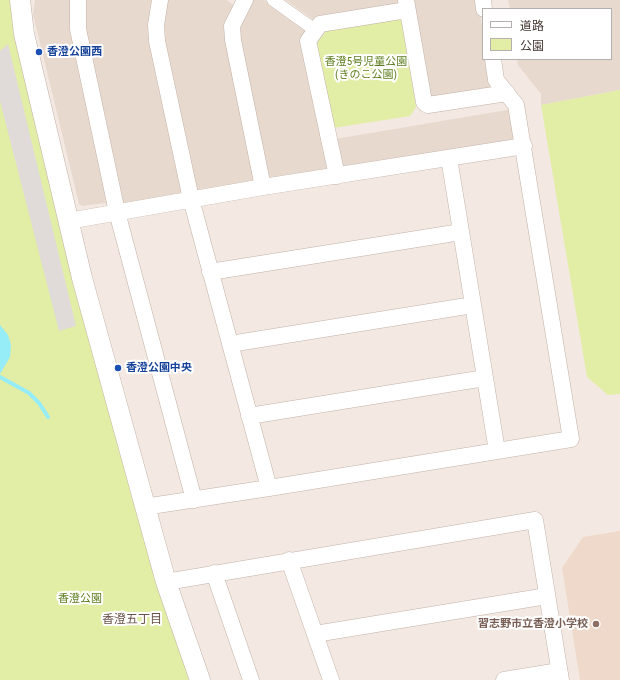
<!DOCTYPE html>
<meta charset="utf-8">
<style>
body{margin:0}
#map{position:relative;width:620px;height:680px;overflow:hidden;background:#f3e9e2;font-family:"Roboto Condensed","Noto Sans JP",sans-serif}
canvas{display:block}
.legend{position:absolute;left:482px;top:8px;width:130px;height:52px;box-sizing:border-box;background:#fff;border:1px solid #b5afad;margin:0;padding:5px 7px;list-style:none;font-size:12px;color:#453832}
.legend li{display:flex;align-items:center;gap:8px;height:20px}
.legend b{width:20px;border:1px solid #b5afad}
</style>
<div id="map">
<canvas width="620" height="680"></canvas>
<ul class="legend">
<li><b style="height:5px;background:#fff"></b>道路</li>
<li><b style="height:11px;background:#e2eda5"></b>公園</li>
</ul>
</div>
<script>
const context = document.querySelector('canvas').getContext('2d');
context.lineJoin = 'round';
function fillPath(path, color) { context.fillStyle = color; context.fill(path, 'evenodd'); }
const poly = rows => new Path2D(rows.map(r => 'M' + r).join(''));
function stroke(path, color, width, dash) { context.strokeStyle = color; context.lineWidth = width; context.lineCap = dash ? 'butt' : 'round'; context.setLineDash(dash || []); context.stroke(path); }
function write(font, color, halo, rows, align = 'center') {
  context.font = font + ' "Roboto Condensed","Noto Sans JP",sans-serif'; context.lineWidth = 4; context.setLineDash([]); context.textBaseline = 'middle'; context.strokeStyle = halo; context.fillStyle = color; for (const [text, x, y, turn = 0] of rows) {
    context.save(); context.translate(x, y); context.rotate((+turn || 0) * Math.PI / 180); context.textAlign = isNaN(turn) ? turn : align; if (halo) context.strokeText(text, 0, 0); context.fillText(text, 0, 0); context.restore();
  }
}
const residential = poly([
 [35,0,75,0,110,200,106,203,82,206,79,204,33,14],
 [84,0,155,0,186,194,127,205,123,202,105,128,87,41,83,11],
 [168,0,227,0,236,7,258,181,200,195,194,190,163,44,166,5],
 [252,0,264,0,308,33,332,174,268,179,264,149,245,74,239,26],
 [286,0,402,0,403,7,315,21],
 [413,0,477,0,483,31,483,59,488,59,494,92,432,100,428,96],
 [508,0,620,0,620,90,541,105,541,94,518,65,517,59,611,59,611,9,510,9],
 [513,109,518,139,348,171,341,166,335,139]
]);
const education = poly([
 [620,531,620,680,580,680,562,568,583,537]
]);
const green = poly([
 [0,0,10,0,27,85,74,279,133,502,189,680,0,680],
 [401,18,416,107,410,116,333,128,317,43,327,30],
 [620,90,620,394,608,395,587,377,541,105]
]);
const parking = poly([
 [8,44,76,326,59,331,0,101,0,51]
]);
const water = poly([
 [0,325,8,335,11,345,10,357,0,374]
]);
const stream = poly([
 [0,377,29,393,39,403,48,417]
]);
const pedestrian = poly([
 [273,0,315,30]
]);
const minor = poly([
 [78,0,78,29,117,212,194,500],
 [160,0,156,25,157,41,191,199,269,488],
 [245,0,232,26,233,40,263,187],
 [406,0,424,102,426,104,428,105,507,93],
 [483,0,484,9],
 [449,158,497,451],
 [337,176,308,41,320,24,407,10],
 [68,221,263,187,524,146],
 [210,272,461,232],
 [230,344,473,305],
 [249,416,485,378],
 [144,507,269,488,571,439,516,105,496,80,493,59],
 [289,560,331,680],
 [214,573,251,680],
 [166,582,535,520,561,680],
 [315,634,547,596],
 [504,680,559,671]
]);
const tertiary = poly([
 [20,0,24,34,82,278,166,582,200,680]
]);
const markers = [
 [39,52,4,"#1a4fb4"],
 [118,368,4,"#1a4fb4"],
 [596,624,4,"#8d6e63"]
];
const transitNames = [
 ["香澄公園西",47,52],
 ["香澄公園中央",126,368]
];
const parkNames = [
 ["香澄5号児童公園",366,62],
 ["(きのこ公園)",366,75],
 ["香澄公園",80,599]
];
const educationNames = [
 ["習志野市立香澄小学校",588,624]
];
const neighbourhoodNames = [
 ["香澄五丁目",132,620]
];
fillPath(residential, '#e8d9cf');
fillPath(education, '#eed9ca');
fillPath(green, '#e2eda5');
fillPath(parking, '#e0dbd8');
fillPath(water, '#96edf8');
stroke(stream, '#96edf8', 4);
stroke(pedestrian, '#c2b1a7', 13);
stroke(minor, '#c2b1a7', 17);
stroke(tertiary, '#c2b1a7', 21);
stroke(pedestrian, '#fff', 12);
stroke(minor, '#fff', 16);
stroke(tertiary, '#fff', 20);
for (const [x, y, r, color] of markers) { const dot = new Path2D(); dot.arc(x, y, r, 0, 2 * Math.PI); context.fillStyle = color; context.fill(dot); stroke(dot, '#fff', 1.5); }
write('bold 11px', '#164399', '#fff', transitNames, 'left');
write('11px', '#5e7d1f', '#fff', parkNames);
write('bold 11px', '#785e54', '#fff', educationNames, 'right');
write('12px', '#695248', '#fff', neighbourhoodNames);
</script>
